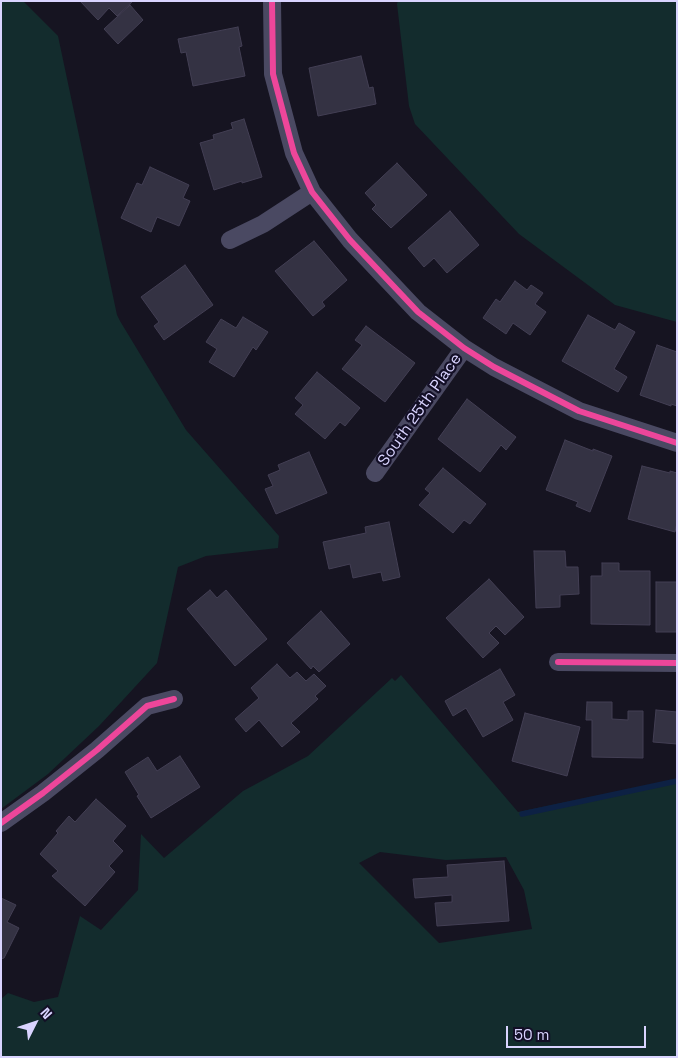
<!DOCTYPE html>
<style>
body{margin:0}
#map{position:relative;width:678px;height:1058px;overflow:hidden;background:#161421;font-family:"Space Grotesk",sans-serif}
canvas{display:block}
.frame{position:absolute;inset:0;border:2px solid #d9d4ff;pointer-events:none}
.north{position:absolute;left:10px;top:998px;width:50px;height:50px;-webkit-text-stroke:4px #130f26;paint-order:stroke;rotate:49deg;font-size:14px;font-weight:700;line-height:20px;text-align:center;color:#d9d4ff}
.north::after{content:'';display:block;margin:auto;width:18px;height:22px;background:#d9d4ff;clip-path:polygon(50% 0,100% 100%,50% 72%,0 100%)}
.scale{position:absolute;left:506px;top:1026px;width:140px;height:22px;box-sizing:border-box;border:2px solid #d9d4ff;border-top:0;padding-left:6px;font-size:15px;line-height:18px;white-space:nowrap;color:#d9d4ff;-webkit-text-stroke:4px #130f26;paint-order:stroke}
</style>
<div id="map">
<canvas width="678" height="1058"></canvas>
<div class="frame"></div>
<div class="north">N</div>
<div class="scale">50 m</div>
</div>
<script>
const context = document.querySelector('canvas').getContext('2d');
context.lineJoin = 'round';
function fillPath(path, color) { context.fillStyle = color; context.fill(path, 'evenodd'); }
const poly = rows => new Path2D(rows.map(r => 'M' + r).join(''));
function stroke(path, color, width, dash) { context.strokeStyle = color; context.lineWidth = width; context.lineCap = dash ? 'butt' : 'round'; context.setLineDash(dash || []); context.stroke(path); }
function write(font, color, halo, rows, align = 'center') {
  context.font = font + ' "Space Grotesk",sans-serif'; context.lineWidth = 4.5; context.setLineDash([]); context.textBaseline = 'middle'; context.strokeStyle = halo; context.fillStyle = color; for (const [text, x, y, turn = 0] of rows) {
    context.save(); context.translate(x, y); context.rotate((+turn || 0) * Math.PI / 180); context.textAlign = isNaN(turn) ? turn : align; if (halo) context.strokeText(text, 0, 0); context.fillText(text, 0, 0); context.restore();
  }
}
const green = poly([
 [1,1,23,1,58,36,117,315,120,321,186,430,279,536,278,548,206,556,178,567,157,663,99,726,48,774,1,809],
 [398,1,677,1,677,322,615,305,519,234,415,124,409,106,397,4],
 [401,675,518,812,677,779,677,1057,1,1057,1,999,8,993,34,1002,58,997,80,916,101,930,138,890,141,834,164,858,243,791,308,756,392,678,395,681],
 [380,852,446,860,506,857,524,890,532,929,439,943,359,863]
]);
const stream = poly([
 [522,814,677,781]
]);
const building = poly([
 [80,1,133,1,117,16,109,8,98,20,80,1],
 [130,5,143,20,118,44,104,29,130,5],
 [238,27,242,46,239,47,245,76,193,86,186,52,181,53,178,39,238,27],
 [361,56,369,88,373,87,376,104,318,116,309,68,361,56],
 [244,119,262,177,242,183,242,181,214,190,200,143,214,139,213,135,233,129,231,123,244,119],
 [397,163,427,195,391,228,372,209,376,205,365,193,397,163],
 [150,167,189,185,183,198,190,201,179,226,157,217,151,232,121,218,137,183,142,185,150,167],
 [450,211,479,245,447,273,434,258,424,267,408,248,450,211],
 [314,241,347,280,322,302,325,306,313,316,275,271,314,241],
 [185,265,213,305,164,340,154,326,159,322,141,297,185,265],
 [515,281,527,290,531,285,543,293,535,304,546,312,530,335,513,323,506,334,483,318,496,299,500,302,515,281],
 [588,315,615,330,619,323,635,332,614,369,627,377,618,392,562,361,588,315],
 [243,317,268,332,256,350,253,347,234,377,209,362,217,349,206,342,221,319,236,328,243,317],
 [366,326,415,363,385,402,342,369,362,345,355,340,366,326],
 [657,345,677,352,677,406,671,404,671,406,640,395,657,345],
 [317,372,360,408,345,426,340,422,325,439,295,414,303,405,295,398,317,372],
 [467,399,516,437,506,450,501,445,480,472,438,439,467,399],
 [565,440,593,451,593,449,612,456,590,512,576,506,578,502,546,490,565,440],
 [309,452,327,493,276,514,265,489,273,486,268,475,280,470,278,465,309,452],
 [642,466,670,473,670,471,677,473,677,523,675,532,628,519,642,466],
 [443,468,486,504,470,524,464,520,453,533,419,505,430,493,425,489,443,468],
 [389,522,400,577,383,581,381,572,353,578,350,564,329,569,323,542,366,533,365,527,389,522],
 [534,551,565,551,566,567,578,567,579,594,560,595,560,607,536,608,534,551],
 [602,563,619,563,619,571,650,571,650,625,591,624,591,576,602,576,602,563],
 [489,579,524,617,505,635,496,626,489,633,499,643,483,658,446,618,489,579],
 [656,582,677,582,677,632,656,632,656,582],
 [210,590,217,598,226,590,267,639,235,666,187,609,210,590],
 [321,611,350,644,319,672,313,666,311,669,287,643,321,611],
 [277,664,290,678,297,672,306,681,314,674,326,686,315,696,318,699,291,723,300,732,282,747,259,720,246,732,235,719,259,698,251,688,277,664],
 [500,669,515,695,503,702,513,720,483,737,466,708,453,716,445,701,500,669],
 [587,702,612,702,612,719,628,720,628,711,643,711,643,758,592,757,592,720,586,720,587,702],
 [656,710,677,712,677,744,653,742,656,710],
 [525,713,580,727,567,776,512,761,525,713],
 [180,756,200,787,151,818,137,796,139,795,125,772,148,757,157,771,180,756],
 [96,799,126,826,113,841,123,851,109,866,115,872,85,906,52,876,58,871,40,854,58,833,56,831,69,816,75,822,96,799],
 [504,861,509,921,437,926,435,903,452,902,452,895,415,898,413,879,448,877,447,865,504,861],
 [1,898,16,905,7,922,19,928,4,958,1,959,1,898]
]);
const minor = poly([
 [272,1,273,74,294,153,312,192,350,240,418,312,464,348,494,367,579,411,677,443],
 [230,240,263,224,312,192],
 [375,473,464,348],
 [558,662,677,663],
 [1,823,43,793,97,750,147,706,174,699]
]);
const cycleway = poly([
 [272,1,273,74,294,153,312,192,350,240,418,312,464,348,494,367,579,411,677,443],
 [558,662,677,663],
 [1,823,43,793,97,750,147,706,174,699]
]);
const streetNames = [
 ["South 25th Place",420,410,-55]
];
fillPath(green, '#132c2d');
stroke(stream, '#0d2144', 5.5);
fillPath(building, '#343243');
stroke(building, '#433f54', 1);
stroke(minor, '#4a4962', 18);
stroke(cycleway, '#ed469a', 6);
write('16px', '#d9d4ff', '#130f26', streetNames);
</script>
